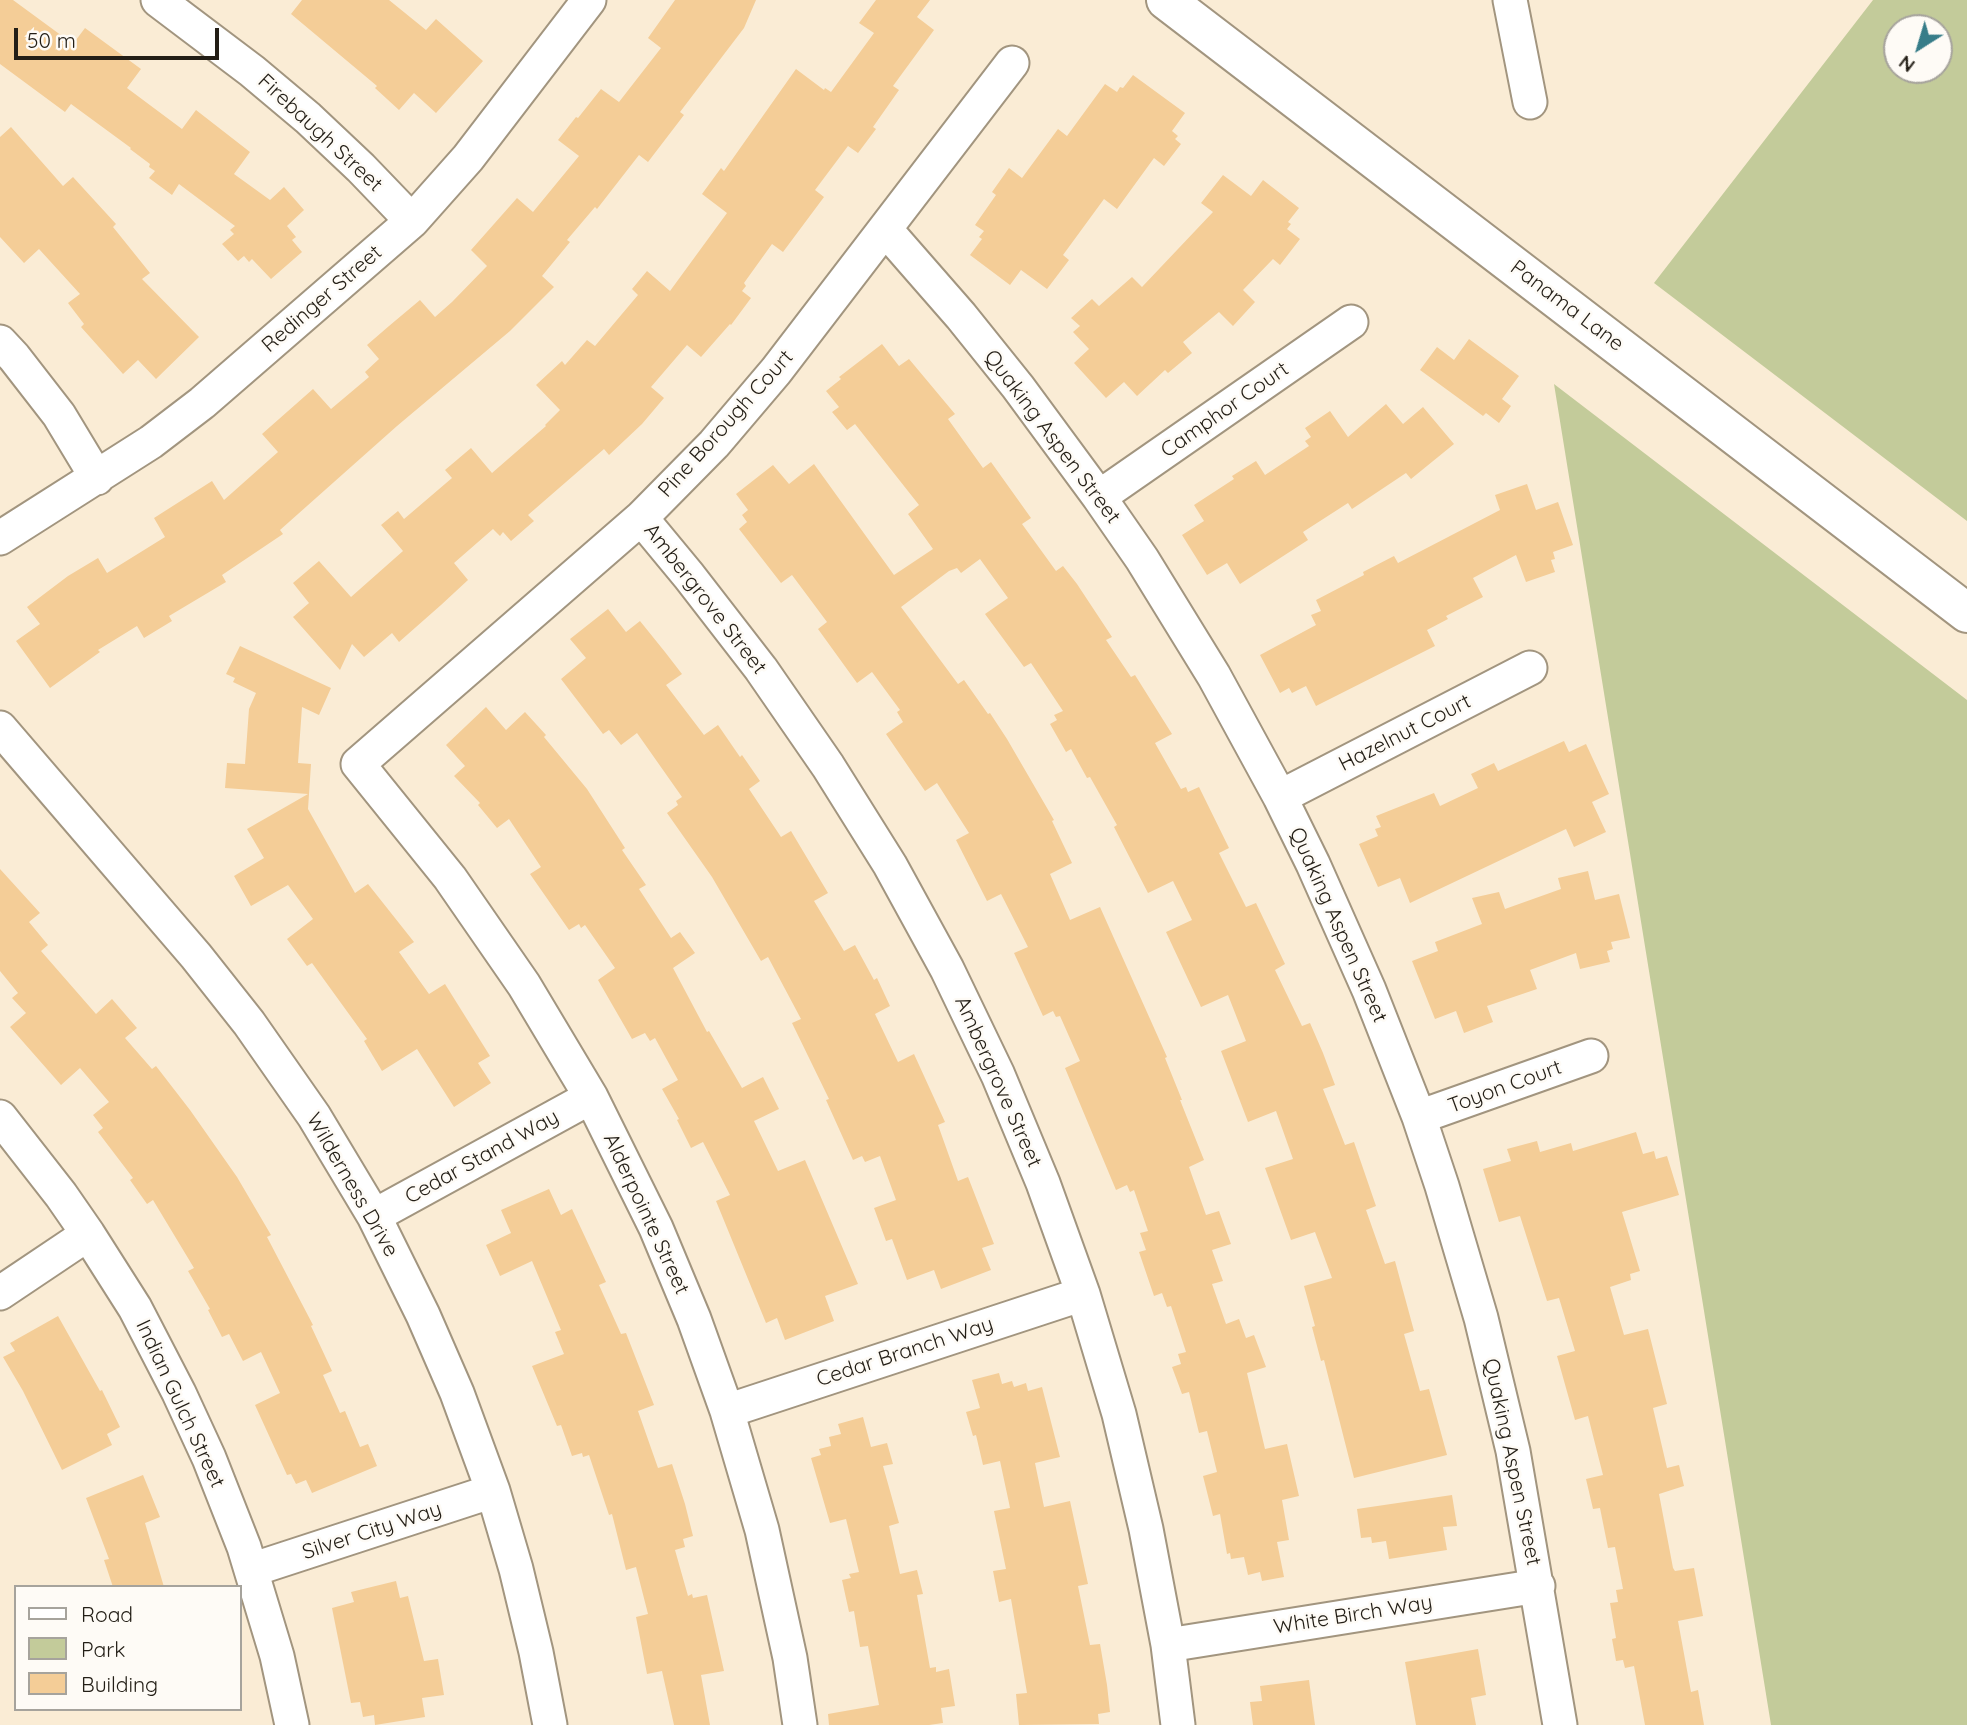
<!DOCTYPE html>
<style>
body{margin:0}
#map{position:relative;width:1967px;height:1725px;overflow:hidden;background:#faecd5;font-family:Quicksand,sans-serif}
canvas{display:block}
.legend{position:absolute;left:14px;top:1585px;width:228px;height:126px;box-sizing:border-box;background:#fefbf6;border:2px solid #a6a39c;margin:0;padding:9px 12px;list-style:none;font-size:21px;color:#231e16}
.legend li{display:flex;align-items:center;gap:14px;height:35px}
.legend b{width:35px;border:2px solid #a6a39c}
.north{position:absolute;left:1883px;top:14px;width:70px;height:70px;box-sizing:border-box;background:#fefbf6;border:2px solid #a6a39c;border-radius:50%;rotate:217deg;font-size:19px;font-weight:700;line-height:28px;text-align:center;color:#231e16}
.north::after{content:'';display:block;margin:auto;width:24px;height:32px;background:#377d89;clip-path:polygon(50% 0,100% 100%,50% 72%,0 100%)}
.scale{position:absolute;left:14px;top:28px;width:205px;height:32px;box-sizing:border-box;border:4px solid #231e16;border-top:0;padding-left:9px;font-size:21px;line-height:24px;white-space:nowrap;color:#231e16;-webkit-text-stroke:5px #fefbf6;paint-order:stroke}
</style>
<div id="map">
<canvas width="1967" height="1725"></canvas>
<ul class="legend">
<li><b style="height:9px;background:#fff"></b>Road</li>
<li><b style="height:19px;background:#c3cb9a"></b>Park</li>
<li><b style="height:19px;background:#f4cd97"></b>Building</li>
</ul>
<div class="north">N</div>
<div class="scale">50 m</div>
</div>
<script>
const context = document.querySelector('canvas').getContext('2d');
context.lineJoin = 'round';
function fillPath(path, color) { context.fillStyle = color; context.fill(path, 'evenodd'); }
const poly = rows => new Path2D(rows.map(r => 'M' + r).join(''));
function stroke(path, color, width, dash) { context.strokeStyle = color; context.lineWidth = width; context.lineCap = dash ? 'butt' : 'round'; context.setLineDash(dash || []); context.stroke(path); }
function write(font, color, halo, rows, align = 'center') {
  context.font = font + ' Quicksand,sans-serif'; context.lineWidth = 5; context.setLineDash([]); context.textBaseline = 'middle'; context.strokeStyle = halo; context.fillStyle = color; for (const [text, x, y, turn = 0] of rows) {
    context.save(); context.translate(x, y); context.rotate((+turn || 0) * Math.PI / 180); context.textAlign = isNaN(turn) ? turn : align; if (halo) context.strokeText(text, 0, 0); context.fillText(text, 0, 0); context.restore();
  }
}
const green = poly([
 [1873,0,1967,0,1967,521,1654,283],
 [1897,28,1939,28,1939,70,1897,70],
 [1554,384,1967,700,1967,1725,1771,1725]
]);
const building = poly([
 [0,0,13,0,73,44,85,28,141,69,127,88,182,129,196,110,250,152,234,174,270,200,284,187,304,210,287,226,296,237,292,240,302,252,271,279,252,259,249,262,244,256,238,261,222,244,234,234,230,230,235,226,179,184,172,195,149,178,155,171,149,167,150,164,130,149,131,148,71,104,65,112,0,64],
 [302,0,389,0,426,30,436,19,483,61,436,113,414,93,399,110,375,88,377,86,291,14],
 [675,0,756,0,744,28,680,112,684,115,648,162,639,155,597,209,595,207,567,240,570,242,542,276,554,287,510,331,397,426,280,530,283,534,222,575,226,582,169,616,172,621,144,638,137,626,98,650,100,652,50,688,16,641,40,624,27,607,68,576,98,558,107,573,165,537,154,518,212,481,224,500,278,452,262,434,313,389,331,409,369,377,365,372,379,359,367,345,389,326,420,300,435,317,452,302,487,266,471,250,517,198,533,212,579,156,558,140,576,117,578,118,601,89,619,102,661,48,648,38],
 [876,0,930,0,917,17,934,30,893,86,899,90,873,127,876,129,858,153,848,146,815,190,824,197,783,252,772,244,744,283,746,286,742,291,751,298,731,325,730,324,701,357,687,345,651,387,664,398,642,424,609,455,604,449,528,515,534,521,511,541,503,532,500,536,493,529,454,563,468,580,441,605,399,642,392,633,364,657,352,644,340,670,293,617,309,603,293,583,319,561,351,597,403,551,381,525,398,511,404,519,452,478,445,470,471,448,492,473,546,426,545,425,560,410,536,385,562,361,565,365,587,340,595,346,638,295,632,289,647,271,670,291,727,213,702,194,721,168,724,171,796,69,824,90,825,88,831,92,874,33,859,23],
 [1133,75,1185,113,1172,131,1178,136,1175,139,1181,144,1164,166,1154,158,1117,209,1104,199,1063,255,1069,260,1047,289,1021,270,1010,285,970,255,982,239,979,237,984,231,975,225,996,195,992,192,1009,168,1022,178,1058,129,1067,136,1105,84,1117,92,1120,87,1123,88],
 [11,127,63,186,73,177,116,224,113,227,150,273,142,279,199,337,156,379,138,360,123,374,81,327,84,324,68,303,80,294,39,249,24,263,0,237,0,137],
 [1223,175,1251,196,1263,180,1299,208,1288,222,1291,224,1287,229,1300,239,1280,265,1273,259,1243,290,1255,302,1233,326,1219,312,1183,342,1192,353,1168,373,1165,370,1137,396,1124,382,1106,398,1074,363,1089,349,1073,332,1080,326,1071,318,1092,299,1099,306,1132,277,1142,287,1213,212,1201,203],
 [1469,339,1519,376,1502,399,1511,406,1499,423,1486,413,1483,416,1420,370,1437,347,1454,360],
 [882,344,899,366,909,359,955,414,948,419,983,468,991,462,1031,518,1022,524,1056,571,1063,566,1077,584,1112,637,1106,640,1131,677,1135,675,1172,734,1155,743,1181,789,1186,787,1188,792,1199,787,1229,848,1219,853,1246,907,1256,903,1285,964,1275,970,1302,1026,1310,1023,1323,1053,1335,1085,1323,1089,1345,1145,1354,1142,1376,1206,1366,1210,1385,1264,1395,1261,1414,1331,1404,1334,1420,1391,1429,1389,1447,1455,1354,1478,1324,1360,1321,1361,1312,1327,1315,1326,1304,1286,1332,1278,1315,1232,1291,1240,1265,1168,1293,1159,1276,1111,1248,1122,1221,1051,1246,1041,1228,995,1201,1007,1166,932,1192,920,1173,881,1148,893,1114,827,1117,825,1090,777,1087,778,1071,749,1066,752,1050,724,1057,720,1054,715,1063,711,1031,663,1024,667,985,614,1008,598,980,559,961,573,957,568,949,571,901,607,958,684,964,680,988,714,990,713,1007,739,1054,820,1052,821,1072,863,1050,874,1070,920,1100,907,1167,1057,1165,1058,1182,1100,1180,1100,1204,1160,1189,1167,1206,1215,1219,1211,1231,1244,1212,1250,1223,1281,1212,1284,1226,1324,1239,1319,1246,1338,1254,1335,1266,1367,1247,1373,1265,1449,1287,1444,1299,1496,1282,1500,1289,1540,1277,1542,1284,1577,1262,1581,1260,1572,1248,1575,1244,1557,1231,1559,1230,1553,1227,1554,1220,1514,1213,1516,1203,1476,1217,1472,1207,1431,1199,1433,1189,1392,1182,1394,1172,1367,1181,1364,1178,1354,1186,1352,1171,1306,1167,1307,1162,1293,1154,1296,1139,1252,1146,1250,1140,1233,1148,1231,1134,1190,1130,1192,1127,1185,1116,1190,1065,1068,1080,1061,1060,1016,1056,1017,1053,1011,1043,1016,1014,953,1028,947,1001,894,987,901,956,840,969,833,937,783,925,791,886,734,903,722,897,712,900,710,872,672,857,683,818,629,827,622,792,575,781,583,739,529,747,522,742,515,748,510,736,494,773,465,789,484,814,464,894,575,933,549,908,514,919,505,855,424,847,430,832,412,839,407,826,391,841,379,839,377],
 [1386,404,1403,424,1423,407,1454,444,1411,479,1406,473,1352,509,1348,503,1303,532,1308,540,1240,584,1227,563,1207,575,1182,535,1204,521,1194,505,1234,479,1232,476,1256,461,1265,475,1309,446,1305,441,1311,437,1305,428,1330,411,1348,437],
 [1527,484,1536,510,1558,502,1573,545,1553,552,1555,559,1551,560,1555,572,1526,582,1516,555,1473,578,1483,597,1446,616,1448,619,1427,630,1435,646,1316,706,1306,686,1292,693,1289,688,1280,693,1260,655,1316,625,1311,615,1321,611,1316,600,1364,575,1363,572,1394,556,1398,563,1500,510,1495,495],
 [608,609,626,632,640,621,665,652,682,674,666,685,704,735,718,725,740,757,742,755,760,781,749,789,781,837,791,831,828,893,814,901,844,951,855,945,874,980,877,978,890,1006,875,1014,898,1062,914,1054,945,1122,938,1125,958,1181,968,1177,994,1244,982,1248,991,1270,941,1289,934,1270,907,1280,892,1239,886,1241,874,1208,896,1200,880,1156,865,1162,862,1156,853,1160,826,1100,829,1099,792,1023,801,1019,768,957,761,961,712,877,667,813,678,805,676,801,682,797,637,733,621,745,609,730,603,734,561,679,586,658,570,639],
 [240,646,331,688,319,715,302,707,298,763,311,764,308,809,355,893,368,884,414,942,399,952,429,994,445,984,490,1056,478,1063,491,1083,454,1107,417,1049,382,1071,364,1041,367,1039,312,963,307,966,287,939,313,919,288,885,251,906,234,876,264,858,247,829,308,794,225,788,227,763,245,764,249,709,256,693,233,682,235,678,226,674],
 [486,707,506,730,525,712,546,735,544,737,587,789,625,848,622,850,646,885,639,889,671,938,680,932,695,953,673,968,707,1032,709,1031,742,1088,763,1077,779,1109,754,1121,778,1171,805,1160,858,1284,825,1296,834,1321,785,1340,777,1318,766,1323,716,1201,730,1195,703,1142,691,1148,677,1120,679,1119,662,1089,678,1080,655,1038,650,1041,645,1033,632,1039,598,980,615,968,585,925,581,928,579,924,569,930,530,874,541,867,509,819,497,828,478,805,480,803,454,776,465,766,446,745],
 [1564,741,1569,752,1586,744,1609,794,1592,802,1606,832,1574,847,1566,829,1410,903,1400,878,1378,887,1359,844,1378,836,1375,829,1381,827,1376,816,1434,793,1440,806,1478,788,1471,774,1494,763,1498,771],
 [0,869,40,913,29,922,48,945,41,951,96,1014,112,999,137,1028,125,1038,152,1069,156,1066,190,1110,237,1177,271,1235,267,1237,313,1325,311,1326,332,1371,323,1375,340,1413,345,1411,360,1447,368,1444,377,1466,312,1493,306,1480,296,1484,291,1474,287,1475,255,1405,280,1393,261,1352,243,1361,229,1334,222,1337,208,1310,210,1309,188,1271,194,1268,153,1200,147,1204,130,1180,133,1178,98,1132,103,1128,93,1115,109,1102,80,1068,61,1085,10,1027,26,1013,12,998,18,993,0,971],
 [1588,871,1595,900,1619,894,1630,938,1611,942,1613,949,1607,951,1610,962,1580,969,1576,953,1530,970,1537,989,1487,1006,1493,1022,1464,1033,1456,1011,1435,1019,1412,961,1438,951,1435,942,1482,924,1472,898,1499,892,1505,909,1561,889,1558,878],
 [1636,1132,1643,1154,1654,1151,1656,1159,1667,1156,1679,1195,1622,1212,1640,1271,1630,1274,1631,1280,1610,1287,1624,1335,1648,1329,1667,1404,1653,1408,1667,1468,1679,1465,1684,1486,1659,1494,1673,1568,1675,1571,1694,1568,1703,1616,1678,1621,1691,1692,1698,1690,1704,1725,1645,1725,1634,1666,1625,1668,1623,1660,1616,1661,1612,1639,1616,1638,1610,1603,1618,1602,1616,1590,1623,1589,1615,1547,1608,1548,1600,1508,1593,1509,1586,1479,1603,1475,1588,1416,1575,1420,1557,1356,1575,1351,1559,1298,1547,1301,1520,1216,1499,1222,1483,1169,1511,1161,1507,1149,1537,1141,1540,1152,1571,1143,1573,1151],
 [549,1189,561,1215,572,1209,606,1282,599,1285,621,1334,626,1333,654,1405,638,1411,658,1468,672,1464,685,1504,693,1536,683,1539,685,1547,675,1550,688,1596,692,1594,693,1598,707,1595,724,1671,701,1675,710,1725,674,1725,662,1671,647,1674,636,1617,648,1614,636,1567,626,1570,612,1514,609,1515,589,1455,583,1457,582,1453,572,1456,561,1425,557,1426,532,1366,564,1354,555,1332,561,1330,532,1261,500,1276,486,1245,511,1233,501,1210],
 [58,1316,100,1391,102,1390,120,1427,107,1434,112,1445,62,1470,23,1391,3,1357,15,1351,10,1343],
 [999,1373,1002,1384,1012,1381,1014,1387,1026,1383,1028,1391,1042,1387,1060,1457,1035,1463,1044,1507,1070,1501,1088,1584,1078,1586,1090,1645,1100,1644,1107,1685,1110,1712,1098,1714,1099,1724,1019,1725,1016,1694,1027,1693,1018,1640,1011,1599,999,1602,993,1571,1006,1569,994,1511,1010,1508,1009,1503,1000,1461,983,1465,976,1435,973,1436,966,1412,980,1408,972,1380],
 [863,1417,871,1447,887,1443,893,1464,883,1466,899,1523,889,1526,900,1574,917,1570,923,1594,917,1595,930,1668,936,1667,936,1672,949,1669,955,1706,941,1708,943,1723,929,1725,829,1725,828,1714,879,1705,868,1646,860,1647,854,1611,849,1612,842,1580,851,1578,849,1574,859,1572,846,1519,830,1523,811,1458,821,1455,819,1449,831,1446,829,1437,841,1434,838,1424],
 [143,1475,160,1517,145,1523,164,1587,113,1587,104,1560,109,1559,86,1498],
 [1452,1495,1457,1526,1443,1527,1447,1550,1389,1559,1386,1541,1372,1543,1371,1537,1361,1538,1357,1509],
 [396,1581,400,1598,408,1596,424,1661,438,1659,444,1695,422,1698,425,1717,375,1725,374,1715,363,1717,360,1702,351,1703,332,1608,354,1602,351,1592],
 [1478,1649,1486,1695,1471,1698,1476,1725,1416,1725,1405,1662],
 [1309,1680,1315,1725,1253,1725,1250,1702,1262,1701,1260,1686]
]);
const minor = poly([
 [158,0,252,71,308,118,361,168,412,221],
 [1510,0,1530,102],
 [885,229,961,316,1018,387,1099,497,1142,559,1214,676,1280,797,1313,864,1369,990,1419,1117,1442,1186,1481,1318,1513,1451,1560,1725],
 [0,342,14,357,59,415,97,478],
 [1099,497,1351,322],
 [641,518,689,576,761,669,828,766,890,865,947,969,998,1075,1043,1183,1083,1294,1119,1414,1146,1529,1168,1645,1178,1725],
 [0,538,151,442,202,403,412,221,468,158,589,0],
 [0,728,196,956,249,1023,314,1116,374,1216,423,1315,457,1393,493,1491,516,1569,536,1652,550,1725],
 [1280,797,1530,668],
 [0,1117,61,1195,88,1234,135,1308,179,1393,209,1458,244,1547,277,1656,292,1725],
 [1419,1117,1591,1056],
 [374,1216,591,1097],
 [0,1293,88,1234],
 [727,1411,1083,1294],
 [251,1570,493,1491],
 [1168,1645,1538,1586],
 [800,1725,790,1658,762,1530,727,1411,694,1319,656,1228,591,1097,524,985,450,878,358,764,641,518,714,444,776,371,1012,63]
]);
const major = poly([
 [1166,0,1967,613]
]);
const streetNames = [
 ["Firebaugh Street",320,133,43],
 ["Redinger Street",322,299,-41],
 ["Panama Lane",1567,306,37],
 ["Camphor Court",1225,410,-35],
 ["Pine Borough Court",726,424,-48],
 ["Quaking Aspen Street",1052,437,53],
 ["Ambergrove Street",705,599,52],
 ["Hazelnut Court",1405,733,-27],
 ["Quaking Aspen Street",1338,925,66],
 ["Ambergrove Street",998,1082,66],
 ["Toyon Court",1505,1087,-20],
 ["Cedar Stand Way",482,1157,-29],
 ["Wilderness Drive",352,1185,60],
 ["Alderpointe Street",646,1214,65],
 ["Cedar Branch Way",905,1352,-18],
 ["Indian Gulch Street",180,1404,65],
 ["Quaking Aspen Street",1512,1462,78],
 ["Silver City Way",372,1531,-18],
 ["White Birch Way",1353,1615,-9]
];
fillPath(green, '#c3cb9a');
fillPath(building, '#f4cd97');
stroke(minor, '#a2957f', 37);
stroke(major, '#a2957f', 42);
stroke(minor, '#fff', 33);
stroke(major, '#fff', 38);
write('21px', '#231e16', '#fefbf6', streetNames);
</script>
